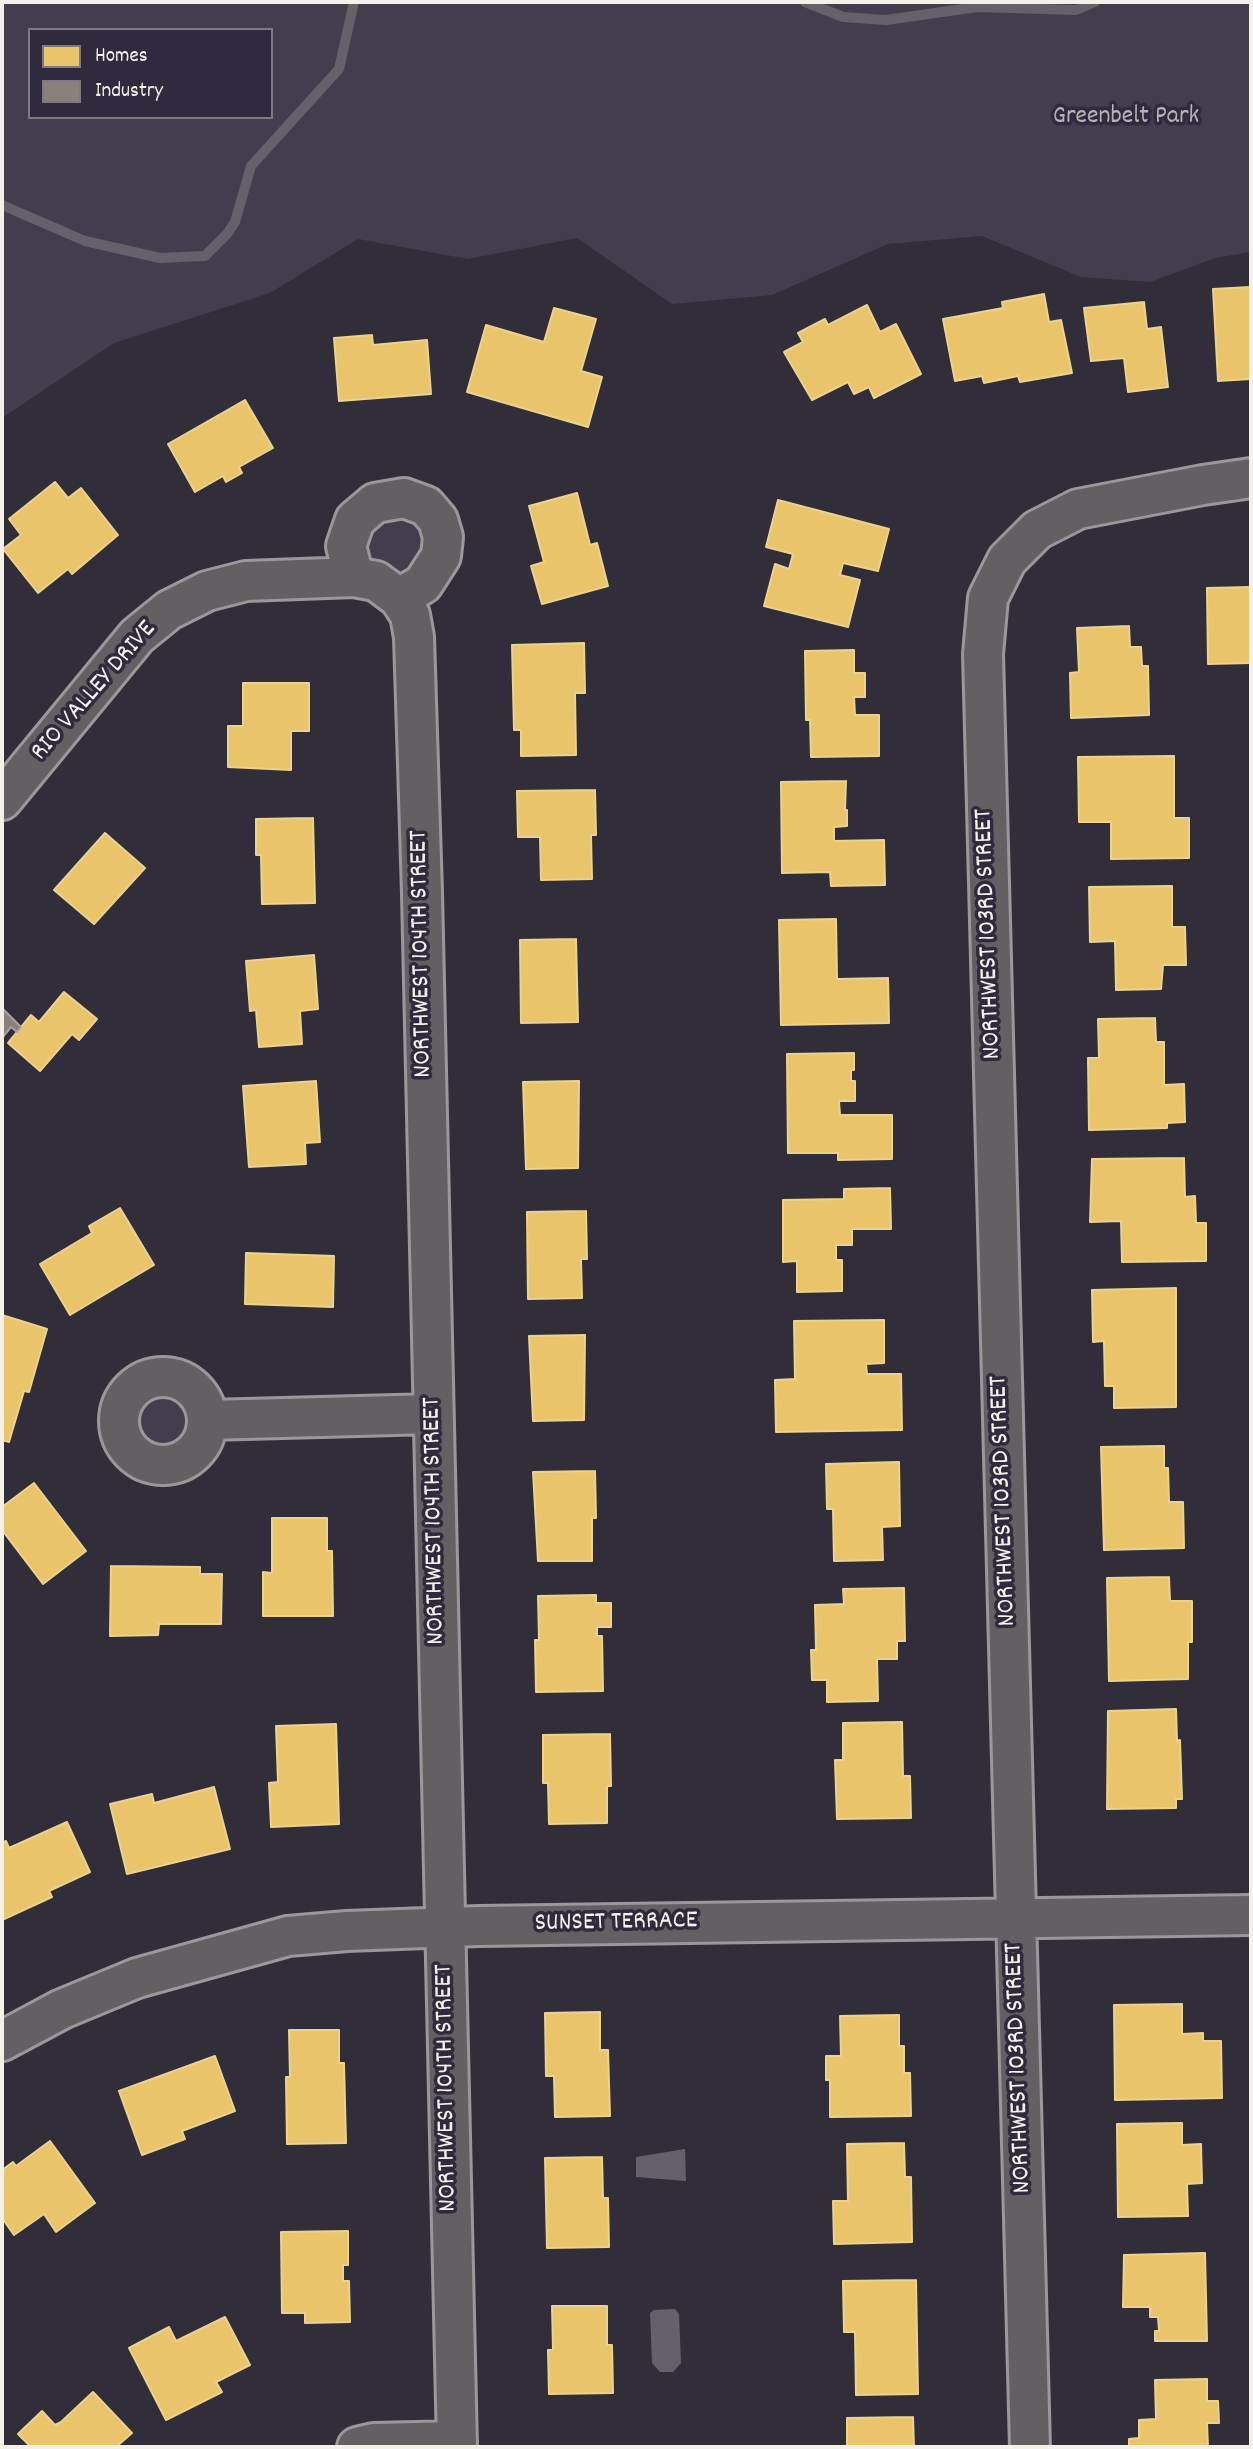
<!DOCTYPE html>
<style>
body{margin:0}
#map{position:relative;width:1253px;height:2449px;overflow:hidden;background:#312e39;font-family:Dekko,sans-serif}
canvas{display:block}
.frame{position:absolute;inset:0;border:4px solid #f4f1e8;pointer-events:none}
.legend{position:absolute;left:28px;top:28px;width:245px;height:91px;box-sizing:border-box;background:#2f2a3d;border:2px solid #7e7a81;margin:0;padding:9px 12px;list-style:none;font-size:21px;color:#f4f1e8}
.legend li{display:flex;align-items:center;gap:14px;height:35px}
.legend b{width:35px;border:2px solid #7e7a81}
</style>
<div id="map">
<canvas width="1253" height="2449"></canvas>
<div class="frame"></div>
<ul class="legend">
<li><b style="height:19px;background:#e9c46a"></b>Homes</li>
<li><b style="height:19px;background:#8a817c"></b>Industry</li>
</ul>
</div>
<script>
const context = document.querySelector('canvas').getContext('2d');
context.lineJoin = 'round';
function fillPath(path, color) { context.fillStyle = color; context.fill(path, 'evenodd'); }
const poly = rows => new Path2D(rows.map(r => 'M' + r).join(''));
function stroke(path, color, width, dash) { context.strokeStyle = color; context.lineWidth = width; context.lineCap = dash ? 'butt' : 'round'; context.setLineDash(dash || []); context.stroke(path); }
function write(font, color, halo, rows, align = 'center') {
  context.font = font + ' Dekko,sans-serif'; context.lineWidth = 7; context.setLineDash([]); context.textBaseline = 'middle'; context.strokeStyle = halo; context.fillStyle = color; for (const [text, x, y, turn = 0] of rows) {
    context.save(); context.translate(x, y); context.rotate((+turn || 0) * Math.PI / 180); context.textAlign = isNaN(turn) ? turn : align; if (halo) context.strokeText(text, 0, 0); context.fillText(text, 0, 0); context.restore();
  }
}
const green = poly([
 [2,2,1251,2,1251,252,1215,258,1150,282,1081,277,982,236,888,244,772,295,672,304,577,238,468,259,358,239,270,293,114,343,2,418],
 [30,30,271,30,271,117,30,117],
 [399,513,412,520,421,531,423,546,419,560,410,568,398,574,386,573,366,558,364,532,372,521],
 '132 1421a30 30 0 1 1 60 0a30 30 0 1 1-60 0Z'
]);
const water = poly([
 [685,2149,686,2181,636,2177,636,2157],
 [675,2309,679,2314,681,2363,673,2372,660,2372,652,2363,650,2313,654,2310]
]);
const homes = poly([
 [1250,287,1251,379,1218,381,1213,289,1250,287],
 [1044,294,1049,322,1061,320,1072,373,1020,382,1018,376,984,383,982,376,955,381,943,319,1003,308,1002,302,1044,294],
 [1144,302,1147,329,1161,327,1168,387,1128,392,1124,358,1091,361,1084,308,1144,302],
 [867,305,880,332,896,324,921,374,874,398,869,387,854,394,848,382,812,400,784,352,803,342,798,333,825,319,828,325,867,305],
 [554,308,596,319,581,371,602,377,588,427,467,392,486,325,544,342,554,308],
 [372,335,373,345,427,340,431,394,339,401,334,338,372,335],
 [245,400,273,448,239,467,242,473,226,482,223,476,195,492,168,444,245,400],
 [55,482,68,498,81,488,118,535,72,574,68,569,38,593,3,549,21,535,9,519,55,482],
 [577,493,590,545,597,543,608,586,542,604,531,566,544,562,529,506,577,493],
 [778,500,889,529,878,571,843,563,840,575,860,580,848,627,764,606,775,564,789,569,793,554,766,547,778,500],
 [1251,587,1251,663,1208,664,1207,588,1251,587],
 [1129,626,1130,647,1141,647,1142,666,1148,666,1149,715,1071,718,1070,673,1079,672,1077,628,1129,626],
 [584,643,585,693,575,693,576,755,521,756,521,730,514,730,512,645,584,643],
 [854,650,854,673,865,673,865,697,854,697,855,715,879,715,879,756,811,757,810,720,806,720,805,651,854,650],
 [243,683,309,683,309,731,291,731,291,770,228,767,228,726,243,726,243,683],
 [1174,756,1174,818,1189,818,1189,858,1111,859,1111,822,1079,822,1078,757,1174,756],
 [846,781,845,810,847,810,847,826,834,827,834,841,884,840,885,885,831,886,830,872,782,873,781,782,846,781],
 [595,790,596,835,591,835,592,879,541,880,540,837,518,837,517,791,595,790],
 [313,818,315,903,262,904,261,855,256,855,256,819,313,818],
 [105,833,145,868,94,924,54,890,105,833],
 [1172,886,1172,927,1185,927,1186,965,1163,965,1161,989,1116,990,1115,941,1090,942,1089,887,1172,886],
 [836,919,837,979,888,978,889,1023,781,1025,779,920,836,919],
 [576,939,578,1022,521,1023,520,940,576,939],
 [314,955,318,1009,300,1011,302,1044,259,1047,256,1010,250,1011,246,961,314,955],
 [64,992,97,1019,79,1040,72,1034,40,1071,8,1043,31,1015,39,1022,64,992],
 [1155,1018,1156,1042,1164,1042,1164,1085,1184,1084,1185,1122,1167,1123,1167,1128,1089,1130,1088,1058,1099,1058,1098,1019,1155,1018],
 [854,1053,854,1070,851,1070,851,1081,855,1081,855,1101,839,1101,840,1115,892,1115,892,1159,838,1160,838,1153,788,1153,787,1054,854,1053],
 [316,1081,320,1142,305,1143,306,1164,249,1167,243,1086,316,1081],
 [579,1081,578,1168,526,1169,523,1082,579,1081],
 [1184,1158,1185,1197,1195,1196,1196,1223,1206,1223,1206,1261,1122,1262,1121,1221,1090,1222,1092,1159,1184,1158],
 [890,1188,891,1229,852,1229,852,1245,836,1245,836,1260,842,1260,842,1291,797,1292,797,1261,783,1262,783,1200,844,1199,844,1189,890,1188],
 [120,1208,154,1265,70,1315,40,1264,92,1233,89,1226,120,1208],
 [586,1211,587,1259,581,1259,582,1298,528,1299,527,1212,586,1211],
 [246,1253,334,1256,333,1307,245,1304,246,1253],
 [1176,1288,1176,1407,1114,1408,1114,1386,1105,1386,1104,1341,1093,1342,1092,1290,1176,1288],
 [2,1315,47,1329,29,1392,24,1391,9,1442,2,1440,2,1315],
 [884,1320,884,1363,866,1364,867,1374,901,1374,902,1430,776,1432,775,1380,795,1379,794,1321,884,1320],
 [585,1335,584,1420,533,1421,529,1336,585,1335],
 [1164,1446,1164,1468,1168,1468,1169,1502,1183,1502,1184,1548,1104,1550,1101,1447,1164,1446],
 [899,1462,900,1526,882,1527,883,1560,834,1561,833,1509,827,1509,826,1464,899,1462],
 [595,1471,596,1518,592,1518,592,1561,538,1561,533,1472,595,1471],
 [34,1483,86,1551,43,1584,2,1530,2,1507,34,1483],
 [272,1518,327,1518,327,1551,332,1551,333,1616,263,1616,263,1572,272,1573,272,1518],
 [111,1566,200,1567,200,1574,222,1574,221,1624,159,1624,158,1635,110,1636,111,1566],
 [1169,1577,1170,1601,1192,1601,1192,1642,1188,1642,1188,1679,1109,1681,1107,1578,1169,1577],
 [904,1588,905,1641,897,1641,897,1659,877,1659,878,1701,827,1702,827,1680,812,1680,811,1650,816,1650,815,1605,844,1604,843,1589,904,1588],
 [596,1595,596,1603,611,1603,611,1627,597,1627,597,1636,602,1636,603,1691,536,1692,535,1640,539,1640,538,1596,596,1595],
 [1176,1709,1177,1741,1180,1740,1182,1799,1176,1799,1176,1808,1107,1809,1108,1711,1176,1709],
 [902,1722,903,1776,910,1776,911,1818,837,1819,835,1760,843,1760,843,1723,902,1722],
 [336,1724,339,1824,271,1827,269,1783,278,1782,276,1726,336,1724],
 [610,1734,611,1786,607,1786,607,1823,549,1824,548,1783,543,1783,543,1735,610,1734],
 [214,1787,230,1849,127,1874,110,1804,152,1794,154,1803,214,1787],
 [67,1822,90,1872,49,1891,52,1897,2,1920,2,1843,6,1841,9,1848,67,1822],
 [1182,2004,1182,2034,1203,2033,1203,2041,1221,2041,1222,2098,1115,2100,1114,2005,1182,2004],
 [600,2012,600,2050,608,2050,610,2116,555,2117,554,2076,546,2076,545,2013,600,2012],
 [899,2015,899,2046,904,2046,904,2073,910,2073,911,2116,830,2117,830,2080,826,2080,826,2056,841,2056,840,2016,899,2015],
 [289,2030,339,2030,339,2063,344,2063,346,2143,287,2144,286,2077,290,2077,289,2030],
 [215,2056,235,2111,182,2131,185,2139,142,2155,119,2091,215,2056],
 [1182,2123,1182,2145,1201,2144,1202,2183,1187,2184,1188,2216,1118,2217,1117,2124,1182,2123],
 [50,2141,95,2203,56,2232,44,2214,14,2235,2,2218,2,2170,13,2162,16,2166,50,2141],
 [904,2143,905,2177,911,2177,912,2242,834,2244,833,2201,848,2201,847,2144,904,2143],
 [602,2157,603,2198,608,2198,609,2247,547,2248,545,2158,602,2157],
 [348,2231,348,2265,343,2265,343,2281,349,2281,350,2322,305,2323,305,2313,282,2313,281,2232,348,2231],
 [1205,2253,1207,2341,1155,2341,1155,2331,1159,2331,1158,2317,1150,2317,1150,2307,1123,2307,1124,2255,1205,2253],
 [916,2280,918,2394,856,2395,855,2332,844,2332,843,2281,916,2280],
 [552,2306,607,2306,607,2345,612,2345,613,2393,549,2394,548,2350,553,2350,552,2306],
 [225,2317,250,2365,216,2382,222,2392,166,2420,129,2348,169,2327,176,2341,225,2317],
 [1207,2379,1207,2401,1218,2401,1219,2423,1207,2423,1208,2447,1129,2447,1129,2439,1139,2438,1139,2420,1156,2419,1155,2380,1207,2379],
 [93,2392,132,2433,116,2447,31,2447,18,2434,42,2411,55,2425,61,2422,93,2392],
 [913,2417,914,2447,847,2447,847,2418,913,2417]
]);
const industry = poly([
 [2,1008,21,1027,17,1032,11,1027,2,1038,2,1008]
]);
const stream = poly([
 [805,2,843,17,886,20,977,7,1076,10,1095,2],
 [2,205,85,241,160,258,205,256,227,234,235,222,251,166,339,69,354,2]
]);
const minor = poly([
 [354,577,346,546,355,520,375,503,404,498,426,506,438,520,443,537,441,556,423,584,399,598],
 [2,800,137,636,169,610,207,591,246,581,354,577,376,581,399,598,410,615,414,637,422,893,457,2447],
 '119 1421a44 44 0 1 1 88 0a44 44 0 1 1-88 0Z',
 [208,1420,433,1414],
 [2,2041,62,2009,137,1978,288,1936,347,1931,479,1926,1251,1915],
 [357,2447,374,2443,457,2441],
 [1030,2447,983,654,988,598,1007,560,1037,530,1078,509,1203,485,1251,478]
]);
const parkNames = [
 ["Greenbelt Park",1126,118]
];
const streetNames = [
 ["RIO VALLEY DRIVE",95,692,-49],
 ["NORTHWEST 103RD STREET",990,934,-92],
 ["NORTHWEST 104TH STREET",423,954,-91],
 ["NORTHWEST 103RD STREET",1005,1501,-92],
 ["NORTHWEST 104TH STREET",436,1521,-91],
 ["SUNSET TERRACE",616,1924,-1],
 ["NORTHWEST 103RD STREET",1020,2068,-92],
 ["NORTHWEST 104TH STREET",448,2088,-91]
];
fillPath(green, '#423e4d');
fillPath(water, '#65616b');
fillPath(homes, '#e9c46a');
stroke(homes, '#ecd290', 2);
fillPath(industry, '#8a817c');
stroke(industry, '#aaa39c', 2);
stroke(stream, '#65616b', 10);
stroke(minor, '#9a989b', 44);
stroke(minor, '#626063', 38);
write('26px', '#b7b3b3', '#2f2a3d', parkNames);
write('26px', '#f4f1e8', '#2f2a3d', streetNames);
</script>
